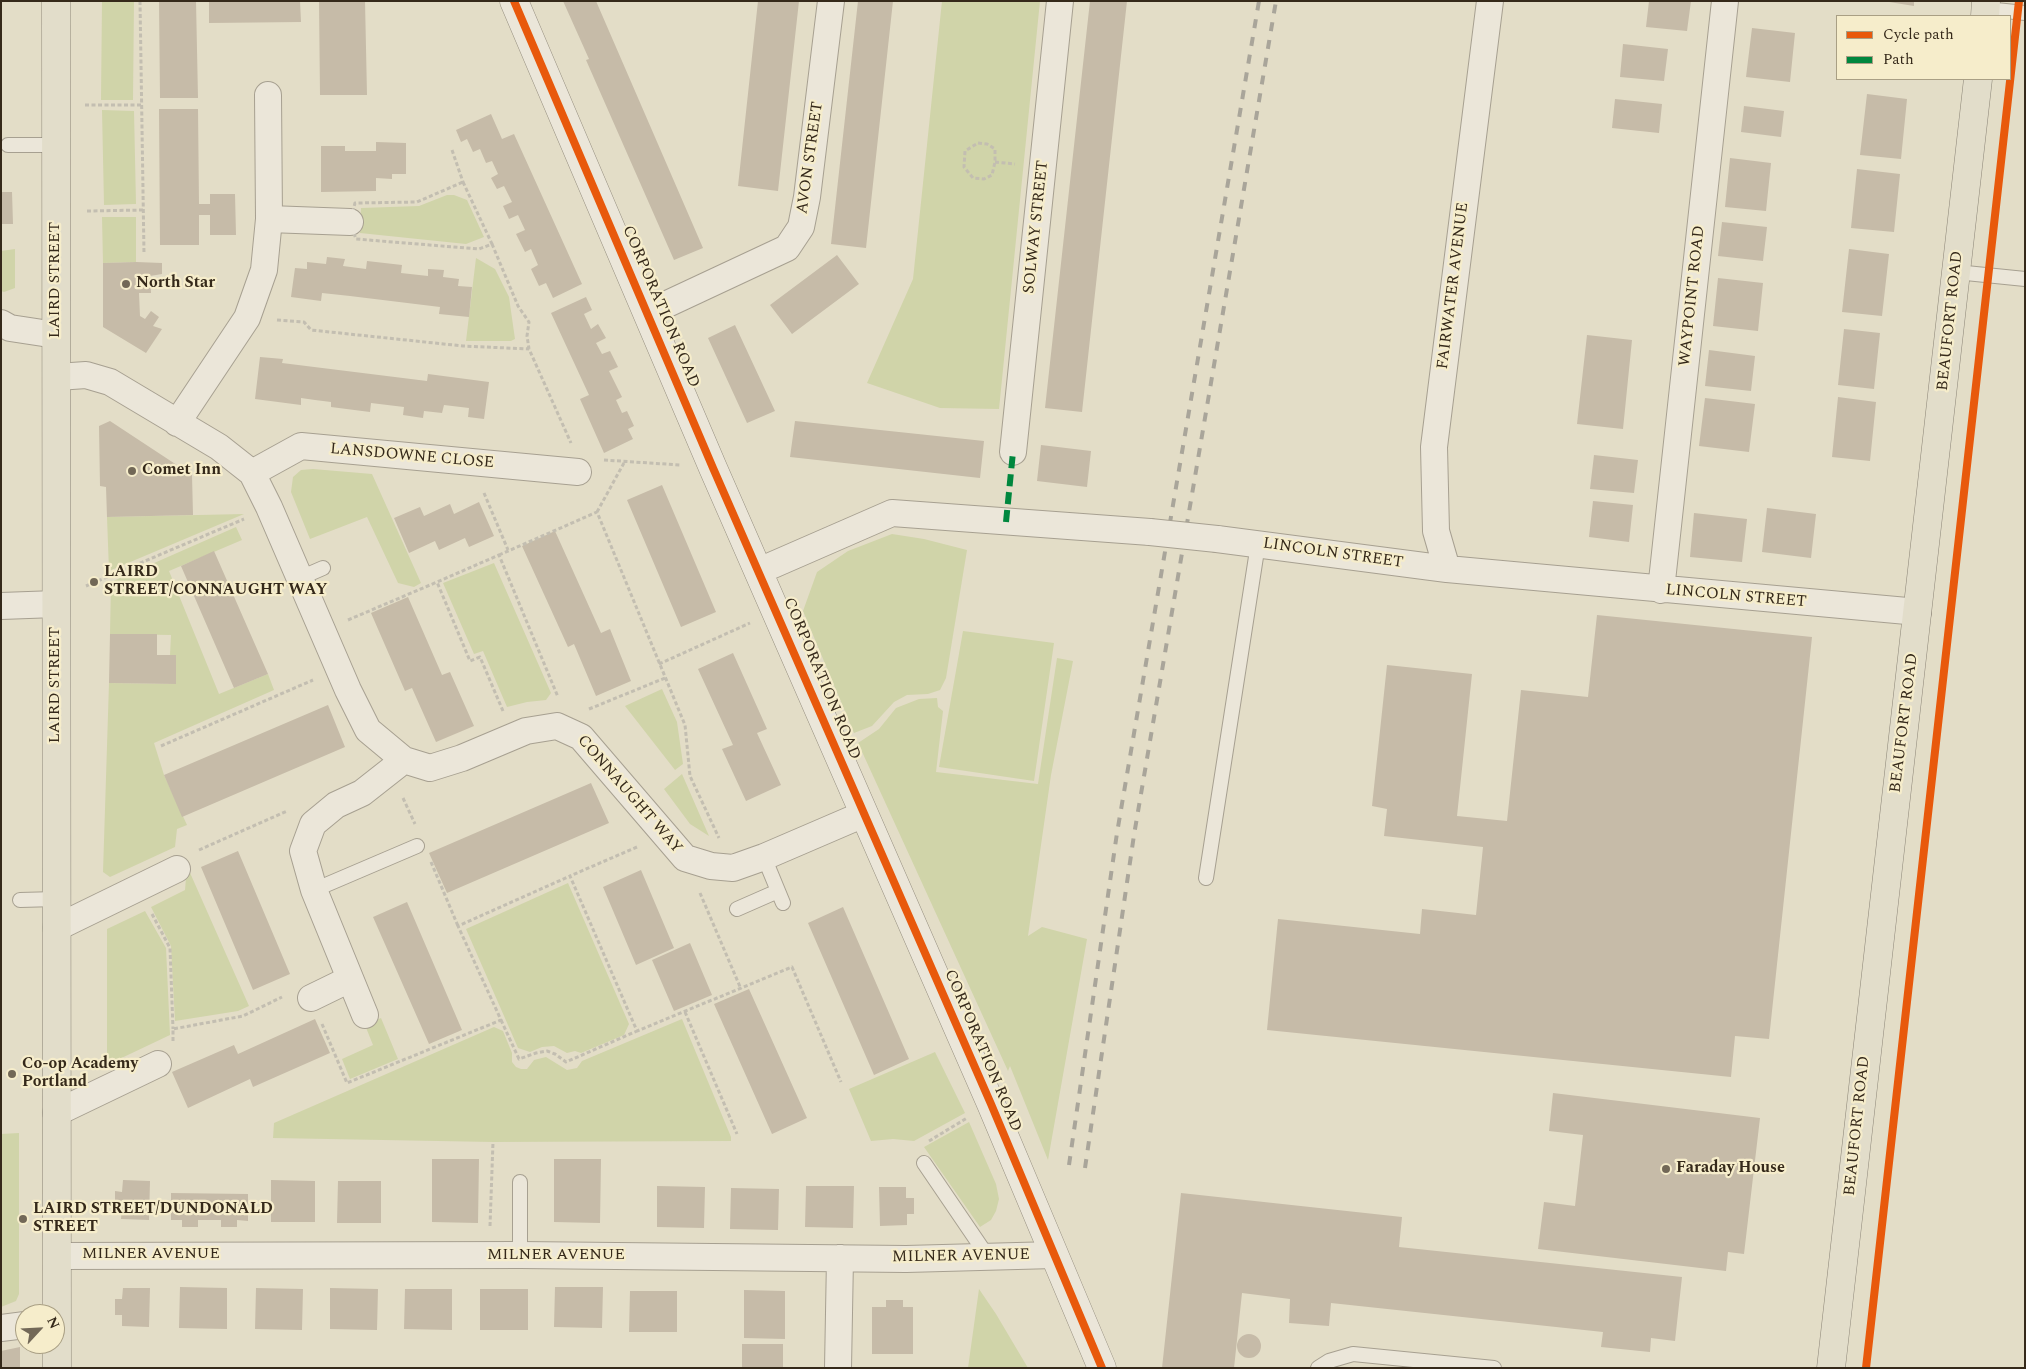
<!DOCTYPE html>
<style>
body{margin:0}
#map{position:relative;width:2026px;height:1369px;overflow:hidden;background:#e3ddc7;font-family:Spectral,serif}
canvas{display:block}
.frame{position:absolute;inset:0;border:2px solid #35291a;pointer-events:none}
.legend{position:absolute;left:1836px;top:15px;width:175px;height:65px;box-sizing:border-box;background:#f6edcb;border:1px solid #a99f84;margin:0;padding:6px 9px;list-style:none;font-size:15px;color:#35291a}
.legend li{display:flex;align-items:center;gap:10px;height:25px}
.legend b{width:25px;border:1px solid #a99f84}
.north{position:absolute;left:15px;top:1304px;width:50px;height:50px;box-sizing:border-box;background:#f6edcb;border:1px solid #a99f84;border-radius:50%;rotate:65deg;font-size:14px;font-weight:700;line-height:20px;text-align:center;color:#35291a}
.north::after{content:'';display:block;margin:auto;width:18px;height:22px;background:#726857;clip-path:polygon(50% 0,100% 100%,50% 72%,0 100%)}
</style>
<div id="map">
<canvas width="2026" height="1369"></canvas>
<div class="frame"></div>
<ul class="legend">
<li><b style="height:6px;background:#e8590c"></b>Cycle path</li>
<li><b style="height:6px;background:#00873e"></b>Path</li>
</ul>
<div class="north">N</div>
</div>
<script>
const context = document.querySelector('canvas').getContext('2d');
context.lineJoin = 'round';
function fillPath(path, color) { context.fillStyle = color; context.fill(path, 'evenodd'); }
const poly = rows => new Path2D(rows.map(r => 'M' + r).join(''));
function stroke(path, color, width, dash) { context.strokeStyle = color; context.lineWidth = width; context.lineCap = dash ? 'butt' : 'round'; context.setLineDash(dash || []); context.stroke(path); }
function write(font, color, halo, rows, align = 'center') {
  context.font = font + ' Spectral,serif'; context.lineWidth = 4.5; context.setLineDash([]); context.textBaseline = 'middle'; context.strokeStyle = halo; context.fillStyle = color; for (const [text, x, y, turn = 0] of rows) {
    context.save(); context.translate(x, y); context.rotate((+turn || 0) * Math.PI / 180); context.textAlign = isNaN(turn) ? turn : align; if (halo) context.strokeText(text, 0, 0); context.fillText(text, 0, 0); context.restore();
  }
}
const green = poly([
 [102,1,134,1,133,100,101,100],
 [942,1,1040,1,999,409,940,408,867,383,913,279],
 [102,110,134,111,136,204,104,205],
 [447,195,454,195,467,200,484,237,466,244,360,233,361,208,419,206],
 [102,217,136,217,136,262,103,263],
 [15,249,15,288,4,292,1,291,1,251],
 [476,258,495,269,509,297,515,339,511,341,466,341],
 [313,469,372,474,421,583,414,587,398,583,367,517,310,539,291,492,293,477,301,470],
 [244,514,109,571,107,517],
 [236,527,242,540,169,571,219,694,268,674,274,690,154,743,164,775,187,825,177,829,175,847,110,877,103,872,109,683,175,684,176,655,170,655,171,635,110,634,111,582],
 [892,534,924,539,967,550,946,678,940,690,928,694,907,695,894,702,872,726,854,733,803,611,817,572,848,551],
 [494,563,551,693,546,700,527,702,507,707,483,651,474,654,443,583],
 [963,631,1054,643,1034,781,939,767],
 [1057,658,1073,661,1051,775,1028,936,1042,927,1087,939,1048,1160,1010,1066,1008,1071,858,743,879,729,896,708,919,699,937,698,938,707,943,711,936,772,1038,784],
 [662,689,677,722,683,764,675,770,625,706],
 [682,774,709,836,690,824,664,789],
 [187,866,249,1006,238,1011,175,1021,171,946,151,907,185,890],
 [568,883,629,1024,624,1035,581,1053,575,1051,567,1053,554,1046,542,1047,530,1052,518,1048,466,929],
 [145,911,166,948,170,1035,111,1063,107,1060,107,929],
 [381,1018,398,1059,350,1079,342,1059,373,1045,365,1025],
 [682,1019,731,1137,731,1141,493,1142,273,1138,274,1123,494,1027,503,1031,512,1053,512,1062,516,1067,521,1069,527,1069,534,1060,546,1057,567,1070,577,1068,582,1061],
 [935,1052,965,1113,914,1141,893,1139,871,1141,849,1089],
 [969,1122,996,1184,999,1199,996,1211,991,1220,980,1227,924,1147],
 [19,1133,19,1294,16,1301,1,1307,1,1134],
 [979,1289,996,1314,1028,1368,968,1368]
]);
const building = poly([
 [159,1,196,1,198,98,160,98],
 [209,1,300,1,301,22,209,23],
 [319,1,365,1,367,95,320,95],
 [563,1,596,1,703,248,674,260,586,60,589,59],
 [758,1,799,1,778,191,738,186],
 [858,1,893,1,866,248,831,244],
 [1090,1,1127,1,1082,412,1045,408],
 [1649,1,1691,1,1687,31,1646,27],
 [1883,1,1914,1,1914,6],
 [1752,28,1795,33,1790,82,1746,77],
 [1623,44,1668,49,1664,81,1620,77],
 [1867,94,1907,99,1901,159,1860,155],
 [1615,99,1662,104,1659,133,1612,128],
 [1744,106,1784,111,1781,137,1741,132],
 [159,109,198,109,199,204,210,204,210,194,235,194,236,235,210,235,210,215,199,215,199,245,160,245],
 [491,114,502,139,514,134,582,284,553,298,546,283,539,286,531,269,538,265,531,249,525,252,516,234,525,230,518,215,509,219,503,206,512,202,504,186,497,189,491,178,498,174,492,161,486,163,480,149,473,152,467,139,461,142,456,130],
 [376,142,406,143,406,174,392,174,392,179,376,178,376,191,321,192,321,146,345,146,345,151,376,151],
 [1730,158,1771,163,1766,211,1725,207],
 [1857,169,1900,174,1894,232,1851,228],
 [1,192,12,192,13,224,1,224],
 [1722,222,1767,227,1763,261,1718,256],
 [1849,249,1889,254,1882,316,1842,312],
 [837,255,859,284,792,334,770,305],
 [327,257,345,259,343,266,366,269,367,261,402,265,401,273,428,276,428,269,444,270,443,277,459,279,458,286,472,287,469,317,439,314,440,307,350,296,322,293,321,301,291,297,295,268,307,269,307,262,326,264],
 [136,262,162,263,162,274,150,276,151,293,139,293,140,316,145,319,151,311,159,317,153,326,162,329,146,353,103,327,103,263],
 [1718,278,1763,283,1758,331,1713,326],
 [586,297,592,310,584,314,591,329,598,324,606,338,596,343,602,354,610,351,618,367,609,371,622,397,616,400,622,413,627,411,634,426,628,429,633,439,604,453,580,399,589,395,551,313],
 [735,325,775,411,747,423,708,338],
 [1844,329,1880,333,1874,389,1838,385],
 [1587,335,1632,340,1623,429,1577,424],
 [1709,350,1755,356,1751,391,1705,386],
 [260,357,283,359,282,363,427,381,428,374,489,382,484,419,468,417,469,408,444,405,442,413,424,411,423,418,403,415,404,407,371,403,370,412,331,407,331,402,315,400,301,398,301,405,255,399],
 [1838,397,1876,402,1870,461,1832,457],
 [1705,398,1755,404,1749,452,1699,446],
 [110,421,192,475,193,515,107,517,106,487,100,486,99,426],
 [795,421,984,441,980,478,790,457],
 [1041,445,1091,451,1087,487,1037,481],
 [1594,455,1638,460,1634,493,1590,489],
 [662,485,716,612,681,627,627,500],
 [1593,501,1633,505,1629,542,1589,537],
 [479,502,494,536,469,547,465,538,439,550,435,541,409,553,394,518,420,507,424,516,450,504,454,514],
 [1767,508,1816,514,1811,558,1762,552],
 [1694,513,1747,519,1742,562,1690,557],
 [555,531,601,633,610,629,631,681,596,696,574,644,568,647,522,546],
 [214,551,268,674,234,688,181,566],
 [408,597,442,675,450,672,474,726,436,742,412,688,405,691,371,613],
 [1597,615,1812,637,1769,1039,1735,1036,1731,1077,1267,1030,1278,919,1420,934,1422,909,1476,915,1483,847,1384,836,1387,809,1372,806,1387,665,1472,674,1457,816,1507,821,1521,690,1588,697],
 [110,634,157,634,157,655,176,655,176,684,109,683],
 [733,653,767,729,757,733,781,785,746,801,722,749,733,745,698,669],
 [328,705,345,747,182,817,164,775],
 [591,783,609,823,447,893,429,853],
 [238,851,290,974,253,990,201,867],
 [641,870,674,948,636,965,603,887],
 [407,902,462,1030,429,1044,373,917],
 [843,907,909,1059,874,1075,808,923],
 [690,943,712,995,674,1011,652,960],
 [749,989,807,1118,772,1134,714,1004],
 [315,1019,330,1053,253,1087,250,1079,188,1108,172,1072,234,1045,238,1054],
 [1553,1093,1760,1118,1744,1254,1728,1252,1726,1271,1538,1249,1544,1202,1575,1206,1583,1135,1549,1131],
 [432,1159,479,1159,478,1223,432,1222],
 [554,1159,601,1159,600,1223,554,1222],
 [123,1180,150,1181,149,1220,121,1219,122,1208,115,1207,115,1191,122,1192],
 [271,1180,315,1181,315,1222,271,1222],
 [338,1181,381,1181,381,1223,337,1223],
 [657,1186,705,1187,704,1228,657,1227],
 [806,1186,854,1186,853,1228,805,1227],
 [879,1187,906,1187,906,1198,914,1198,914,1214,907,1214,907,1225,880,1226],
 [731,1188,779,1189,778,1230,730,1229],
 [171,1193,248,1194,248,1221,237,1220,237,1227,221,1227,221,1220,198,1220,198,1227,182,1227,182,1220,171,1220],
 [1181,1193,1402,1217,1399,1247,1682,1277,1675,1341,1651,1338,1650,1352,1601,1347,1603,1332,1331,1303,1329,1326,1289,1323,1290,1299,1242,1293,1234,1368,1162,1368],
 [180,1287,227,1288,227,1329,179,1328],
 [555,1287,603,1287,602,1328,554,1327],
 [123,1288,150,1288,149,1327,122,1326,122,1315,115,1315,115,1299,122,1299],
 [256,1288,303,1289,302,1330,255,1329],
 [330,1288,378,1289,377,1330,330,1329],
 [405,1289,452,1289,452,1330,404,1329],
 [480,1289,528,1289,528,1330,480,1330],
 [744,1290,785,1291,785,1339,744,1338],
 [630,1291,677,1291,677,1332,629,1332],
 [886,1300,903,1300,903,1307,913,1307,913,1354,872,1354,872,1307,886,1307],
 '1237 1346a12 12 0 1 1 24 0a12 12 0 1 1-24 0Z',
 [742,1344,783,1344,783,1368,742,1368],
 [20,1347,20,1368,1,1368,1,1351]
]);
const path = poly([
 [140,1,144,254],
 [85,105,142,105],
 [978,143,987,144,995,149,995,162,992,175,984,179,973,178,964,167,965,151,978,143],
 [452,150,463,182],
 [995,162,1015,164],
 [463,182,492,244,479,249,356,239,350,222,355,203,417,202,463,182],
 [87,211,144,210],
 [492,244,518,306,529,322,527,336,529,349,571,443],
 [277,320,304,322,311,330,463,346,529,349],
 [604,460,680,465],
 [484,493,508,550],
 [597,512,625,461],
 [499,555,597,512,685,725,690,776,719,838],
 [86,586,244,519],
 [348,620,437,582],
 [659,664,750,623],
 [589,709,665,678],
 [503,711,480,657,470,661,437,582,499,555,558,697],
 [161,746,313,680],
 [403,798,415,824],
 [637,847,570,876,637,1031,792,967,841,1082],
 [199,850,287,811],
 [431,862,458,926],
 [700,893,741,989],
 [152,914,170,948,173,1029],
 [685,1012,737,1134],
 [501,1020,519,1059,536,1053,547,1051,555,1054,566,1062,637,1031],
 [322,1024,347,1083,501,1020,458,926,570,876],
 [173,1041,173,1029,243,1016,282,997],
 [929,1141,967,1118],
 [490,1226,493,1142]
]);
const lane = poly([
 [1986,9,2025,13],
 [8,145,56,145],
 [1956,272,2025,279],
 [300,578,323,568],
 [764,857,783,903],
 [1206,878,1258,544],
 [314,890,417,846],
 [20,900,56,899],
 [737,909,778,891],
 [924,1163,988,1257],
 [520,1182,520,1255],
 [1318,1368,1329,1361,1353,1354,1494,1368]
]);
const street = poly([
 [269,219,350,222],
 [648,313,787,248,801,227,807,197,831,1],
 [1,323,10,328,56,335],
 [57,377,86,375,110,382,219,447,252,473,269,507,348,690,368,730,404,760,430,768,462,758,526,731,557,726,581,737,685,858,711,866,733,868,764,857,864,814],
 [177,423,247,318,264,270,269,219,268,95],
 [1013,452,1060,1],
 [252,473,301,446,578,472],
 [1217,539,1447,569,1918,612],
 [1447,569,1436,531,1434,447,1490,1],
 [759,571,892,513,1150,532],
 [1661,590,1725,1],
 [1,606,56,604],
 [56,928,177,869],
 [311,998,350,979],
 [365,1015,314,890,303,851,313,824,336,805,362,793,404,760],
 [56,1113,158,1064],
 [58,1256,520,1255,906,1259,1054,1255],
 [1,1328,25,1325],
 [838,1368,840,1258]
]);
const secondary = poly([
 [514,1,713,468,991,1104,1102,1368]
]);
const primary = poly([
 [56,1,57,1368],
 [1985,16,1986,1],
 [1831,1368,1978,79]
]);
const rail = poly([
 [1069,1165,1117,833,1259,1],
 [1085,1168,1134,835,1276,1]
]);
const streetBridge = poly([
 [1150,532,1217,539]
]);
const quiet = poly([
 [1006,522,1013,452]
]);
const cycleway = poly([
 [514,1,713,468,991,1104,1102,1368],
 [1866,1368,2019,1]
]);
const markers = [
 [126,284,5,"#726857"],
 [132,471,5,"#726857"],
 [94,582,5,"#726857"],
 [12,1074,5,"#726857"],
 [1666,1169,5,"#726857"],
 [23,1219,5,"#726857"]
];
const streetNames = [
 ["AVON STREET",811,158,-82],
 ["SOLWAY STREET",1037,227,-84],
 ["LAIRD STREET",56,280,-90],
 ["FAIRWATER AVENUE",1454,286,-83],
 ["WAYPOINT ROAD",1693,296,-84],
 ["CORPORATION ROAD",660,307,67],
 ["BEAUFORT ROAD",1951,321,-84],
 ["LANSDOWNE CLOSE",412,457,5],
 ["LINCOLN STREET",1333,554,8],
 ["LINCOLN STREET",1736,597,5],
 ["CORPORATION ROAD",821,679,67],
 ["LAIRD STREET",56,685,-90],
 ["BEAUFORT ROAD",1905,723,-83],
 ["CONNAUGHT WAY",629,795,49],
 ["CORPORATION ROAD",982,1051,67],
 ["BEAUFORT ROAD",1858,1126,-84],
 ["MILNER AVENUE",151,1255],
 ["MILNER AVENUE",556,1256],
 ["MILNER AVENUE",961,1257,-1]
];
const poiNames = [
 ["North Star",136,284],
 ["Comet Inn",142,471],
 ["LAIRD",104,573],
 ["STREET/CONNAUGHT WAY",104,591],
 ["Co-op Academy",22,1065],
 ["Portland",22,1083],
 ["Faraday House",1676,1169],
 ["LAIRD STREET/DUNDONALD",33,1210],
 ["STREET",33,1228]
];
fillPath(green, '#d0d4a9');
fillPath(building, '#c6bba8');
stroke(lane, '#a7a091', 16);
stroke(street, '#a7a091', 28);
stroke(secondary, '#979081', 29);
stroke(primary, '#8d8678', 29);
stroke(path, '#c3beb1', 3, [4, 2.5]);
stroke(lane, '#ebe6d9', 14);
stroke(street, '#ebe6d9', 26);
stroke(secondary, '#ebe6d9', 28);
stroke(primary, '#e2ddca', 28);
stroke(rail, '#a9a59a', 4, [9, 9]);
stroke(streetBridge, '#a7a091', 28, []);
stroke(streetBridge, '#ebe6d9', 26);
stroke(quiet, '#00873e', 6, [12, 6]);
stroke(cycleway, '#e8590c', 8);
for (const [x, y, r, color] of markers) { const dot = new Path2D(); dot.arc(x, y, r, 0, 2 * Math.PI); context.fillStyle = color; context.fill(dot); stroke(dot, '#f6edcb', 2); }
write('16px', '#35291a', '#f6edcb', streetNames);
write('bold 16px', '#35291a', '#f6edcb', poiNames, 'left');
</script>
